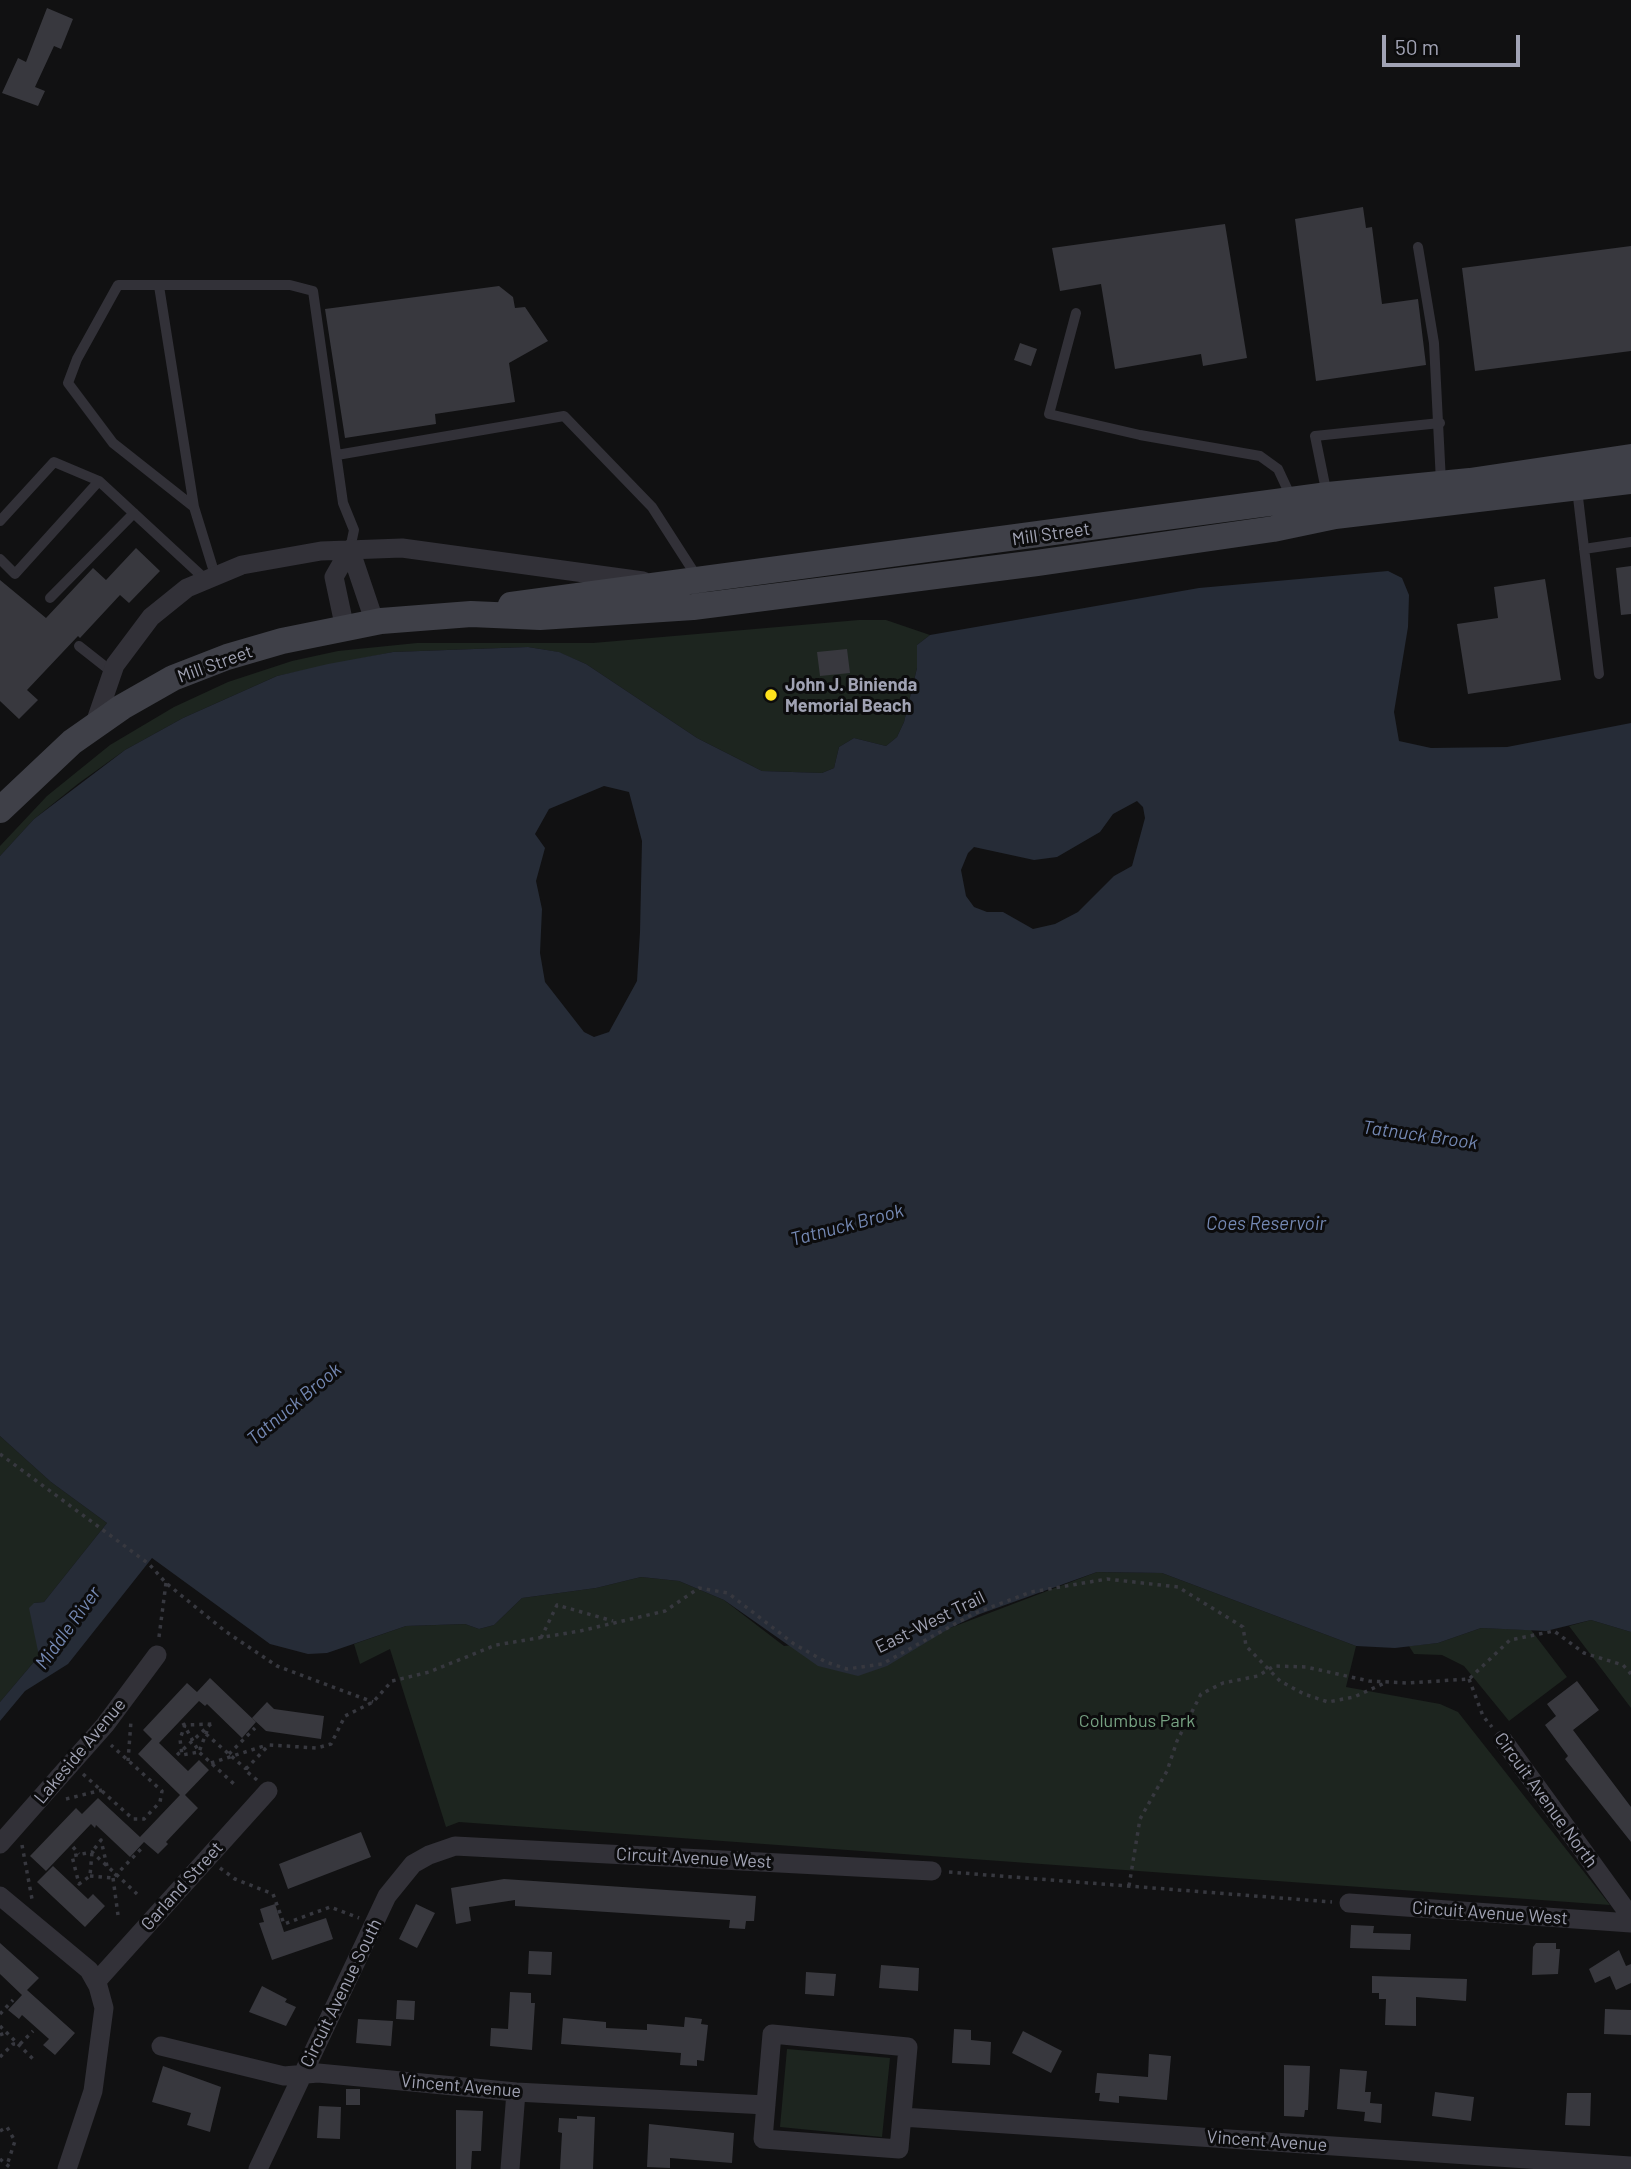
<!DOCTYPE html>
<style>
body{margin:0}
#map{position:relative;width:1631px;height:2169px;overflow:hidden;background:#111112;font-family:Barlow,sans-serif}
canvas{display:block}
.scale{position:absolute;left:1382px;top:35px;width:138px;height:32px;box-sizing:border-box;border:4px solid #a1a3b4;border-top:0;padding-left:9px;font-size:21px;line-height:24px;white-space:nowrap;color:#a1a3b4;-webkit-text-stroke:5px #0c0c0d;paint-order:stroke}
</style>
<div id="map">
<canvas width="1631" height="2169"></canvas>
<div class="scale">50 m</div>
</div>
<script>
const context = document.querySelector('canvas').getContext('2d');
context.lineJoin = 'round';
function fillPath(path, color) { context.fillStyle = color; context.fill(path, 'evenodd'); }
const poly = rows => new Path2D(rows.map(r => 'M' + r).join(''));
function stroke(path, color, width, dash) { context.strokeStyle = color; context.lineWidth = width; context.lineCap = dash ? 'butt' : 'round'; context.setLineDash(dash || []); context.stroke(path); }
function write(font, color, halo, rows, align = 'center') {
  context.font = font + ' Barlow,sans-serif'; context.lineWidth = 6; context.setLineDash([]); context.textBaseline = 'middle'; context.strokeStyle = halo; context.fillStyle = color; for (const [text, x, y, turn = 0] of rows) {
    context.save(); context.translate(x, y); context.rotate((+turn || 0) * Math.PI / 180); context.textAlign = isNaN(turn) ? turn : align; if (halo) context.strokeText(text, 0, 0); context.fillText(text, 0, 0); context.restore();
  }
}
const green = poly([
 [859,620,886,620,930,635,917,645,917,668,904,722,897,737,886,746,854,738,839,747,834,768,822,773,762,771,697,738,586,664,558,652,528,647,393,652,277,676,183,718,125,750,79,783,34,819,0,856,0,846,47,796,110,745,174,707,228,682,292,661,338,651,417,643,593,643],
 [0,1436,51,1482,107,1523,44,1602,34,1603,39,1656,0,1702],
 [1097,1572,1162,1573,1356,1646,1346,1687,1440,1704,1458,1712,1610,1905,459,1822,446,1827,390,1649,360,1664,354,1644,406,1626,465,1624,479,1629,494,1625,522,1598,596,1588,641,1577,679,1581,724,1600,784,1646,950,1628],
 [1591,1620,1631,1632,1631,1708,1569,1626],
 [1481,1628,1531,1630,1567,1677,1509,1721,1464,1666,1442,1655,1414,1654,1409,1646,1438,1643],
 [787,2049,890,2058,882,2137,780,2127]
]);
const water = poly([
 [1388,571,1402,578,1409,595,1408,627,1394,712,1399,741,1431,748,1507,747,1631,723,1631,1632,1591,1620,1546,1631,1481,1628,1438,1643,1395,1648,1356,1646,1162,1573,1097,1572,980,1614,950,1628,887,1666,858,1676,818,1666,724,1600,679,1581,641,1577,596,1588,522,1598,494,1625,479,1629,465,1624,406,1626,327,1653,308,1654,270,1644,152,1558,68,1664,25,1691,0,1721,0,1702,39,1656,29,1608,34,1603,44,1602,107,1523,51,1482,0,1436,0,856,34,819,125,750,183,718,277,676,328,664,393,652,528,647,559,652,586,664,697,738,762,771,822,773,834,768,839,747,854,738,886,746,897,737,904,722,917,668,917,645,930,635,1199,588],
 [604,786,629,792,642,841,640,932,637,981,609,1032,594,1037,584,1032,545,982,540,953,542,909,536,881,545,848,535,834,549,809],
 [1137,801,1143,807,1145,818,1132,866,1114,876,1078,912,1055,924,1033,929,1003,912,987,912,974,907,966,896,961,870,968,853,974,847,1034,860,1057,857,1100,832,1113,814]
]);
const building = poly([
 [47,8,73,19,61,49,54,46,35,87,45,91,38,106,2,93,18,58,26,62],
 [1363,207,1366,228,1372,227,1382,304,1418,299,1426,365,1316,381,1295,219],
 [1225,224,1247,358,1203,366,1201,354,1115,369,1101,284,1060,291,1052,248],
 [1631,246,1631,351,1475,371,1462,268],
 [499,286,513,297,515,308,525,307,548,341,509,363,515,402,435,414,436,424,345,438,325,309],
 [1020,343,1037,349,1031,366,1014,360],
 [136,548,160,571,129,603,120,595,80,638,78,636,27,690,38,700,19,719,0,701,0,580,46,618,93,568,106,580],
 [1631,566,1631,614,1621,615,1616,568],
 [1545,579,1561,680,1468,694,1457,624,1498,618,1494,587],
 [847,649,850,673,820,676,817,652],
 [210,1678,256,1722,242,1738,207,1704,205,1706,199,1701,159,1743,188,1771,199,1760,209,1770,185,1795,198,1808,166,1842,168,1844,158,1854,144,1842,130,1857,96,1825,95,1828,91,1824,46,1871,30,1856,76,1808,82,1814,98,1798,140,1837,180,1795,138,1754,152,1739,143,1730,187,1683,197,1692],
 [1577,1681,1599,1710,1573,1730,1631,1807,1631,1842,1565,1759,1568,1756,1545,1725,1556,1716,1547,1704],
 [267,1702,274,1709,324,1716,321,1739,266,1731,252,1718],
 [361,1832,371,1857,288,1889,279,1864],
 [53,1866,88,1899,93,1894,105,1906,85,1927,37,1882],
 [504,1879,756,1896,754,1921,746,1921,745,1929,729,1928,730,1920,515,1906,515,1900,469,1907,471,1921,456,1924,451,1888],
 [275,1904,284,1932,326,1918,333,1939,272,1960,259,1923,264,1922,260,1909],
 [416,1904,435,1913,417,1948,399,1939],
 [1351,1925,1374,1926,1373,1933,1411,1934,1410,1950,1350,1948],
 [0,1943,39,1978,27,1990,75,2033,55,2055,43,2045,49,2039,22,2015,19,2019,8,2010,22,1995,0,1974],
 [1536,1943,1556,1943,1556,1949,1560,1949,1558,1974,1532,1975,1533,1947],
 [1619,1950,1626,1966,1631,1964,1631,1983,1616,1990,1610,1976,1595,1983,1589,1969],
 [529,1951,552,1952,551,1975,528,1974],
 [881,1965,919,1968,918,1991,879,1988],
 [806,1972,836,1974,834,1996,805,1994],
 [1372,1976,1467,1979,1466,2001,1416,1997,1416,2026,1385,2025,1386,1999,1379,1999,1379,1993,1372,1993],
 [262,1986,287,1999,285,2002,296,2007,286,2026,249,2012],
 [510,1992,531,1993,531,2003,535,2003,532,2050,490,2046,491,2028,508,2029],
 [397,2000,415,2001,414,2020,396,2019],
 [1605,2009,1631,2010,1631,2035,1604,2034],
 [685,2017,702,2019,701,2024,708,2025,704,2061,697,2060,697,2066,680,2065,681,2053,561,2044,563,2018,606,2022,606,2028,647,2030,647,2024,684,2027],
 [358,2019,393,2021,391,2046,356,2043],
 [954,2029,971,2030,971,2040,991,2042,990,2065,952,2063],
 [1023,2031,1062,2051,1051,2073,1012,2053],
 [1149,2054,1171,2056,1167,2100,1119,2096,1119,2103,1099,2101,1100,2093,1095,2093,1097,2073,1148,2077],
 [1284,2065,1310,2066,1308,2110,1305,2110,1304,2117,1284,2116],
 [163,2066,221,2087,210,2132,187,2125,191,2113,152,2102],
 [1340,2069,1367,2071,1365,2092,1371,2092,1370,2103,1382,2104,1381,2123,1364,2121,1365,2112,1337,2109],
 [346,2089,360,2089,360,2105,346,2105],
 [1435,2092,1474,2097,1471,2121,1432,2116],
 [1567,2093,1591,2093,1590,2126,1565,2125],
 [319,2106,341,2107,340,2139,317,2138],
 [456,2110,483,2111,481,2151,472,2151,471,2169,456,2169],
 [577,2116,595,2117,593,2169,560,2169,562,2133,558,2132,559,2118,577,2119],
 [649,2124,734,2133,732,2163,670,2158,670,2168,647,2167]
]);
const path = poly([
 [0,1454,149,1564,166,1583,225,1631,277,1666,373,1702],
 [159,1637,166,1583],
 [541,1638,557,1605,613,1621],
 [1469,1679,1483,1716,1492,1727],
 [183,1723,199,1752,234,1784],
 [207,1731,199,1752,182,1755,180,1739,185,1725,212,1724],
 [206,1734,246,1769],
 [229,1754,255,1728],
 [177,1755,214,1721],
 [128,1761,131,1721],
 [211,1763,267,1745],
 [83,1774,133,1819,144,1819,160,1802,162,1791,111,1745],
 [257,1780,245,1770,269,1745,317,1748,331,1744,345,1716,373,1702,392,1681,429,1672,496,1645,580,1631,665,1611,699,1588,728,1593,794,1644,826,1662,847,1669,882,1664,973,1614,1031,1592,1107,1579,1178,1587,1243,1627,1246,1646,1280,1681,1304,1694,1328,1702,1354,1697,1387,1682],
 [66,1799,102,1790],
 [22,1845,32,1899],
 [73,1847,79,1854],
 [107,1866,101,1840,92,1852,90,1876,79,1884,72,1856,92,1852,107,1866,117,1875,137,1894],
 [220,1868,235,1879,273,1894,284,1924,330,1907,359,1918],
 [949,1872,1332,1902],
 [90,1876,113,1878,141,1849],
 [113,1878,118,1915],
 [1129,1886,1140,1819,1167,1771,1177,1741,1201,1694,1223,1683,1258,1676,1274,1666,1306,1667,1369,1681,1408,1683,1469,1679,1510,1640,1554,1631,1584,1653,1623,1665,1631,1674],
 [0,2014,13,2000],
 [0,2026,34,2060],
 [0,2035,7,2032],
 [0,2057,13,2044,20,2044,33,2031],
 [0,2131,7,2127,15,2141,7,2165],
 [0,2159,12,2169]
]);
const service = poly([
 [1418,247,1434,343,1441,482],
 [159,286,194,507],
 [1076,313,1049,414,1140,435,1260,456,1278,469,1291,497],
 [337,455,564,416,652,507,697,577],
 [1577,489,1599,674],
 [1327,495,1315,436,1440,423],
 [0,521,54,462,99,481,205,579],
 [1584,549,1631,542],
 [0,559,15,574,99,481],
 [215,575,194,507,113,443,68,383,77,359,118,285,290,285,313,291,343,503,354,530,350,549],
 [50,598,134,513],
 [79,646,112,672]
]);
const minor = poly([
 [345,629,334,577,350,549,375,623],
 [94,726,115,665,151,617,187,588,242,565,321,551,402,548,643,581],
 [1503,1740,1631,1917],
 [0,1844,105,1725,157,1655],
 [0,1896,89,1970,98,1986,104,2008,93,2091,67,2169],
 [1349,1903,1631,1923],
 [96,1982,268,1791],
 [772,2034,908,2047,899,2149,763,2139,772,2034],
 [161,2046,284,2076,318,2073,516,2092,766,2105],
 [902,2117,1631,2166],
 [258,2169,387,1896,413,1864,429,1855,455,1846,932,1871],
 [510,2169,516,2092]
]);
const secondary = poly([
 [511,605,1328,495,1470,481,1631,457],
 [0,810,72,742,122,707,173,678,227,657,282,641,381,621,471,614,540,617,693,607,1037,563,1273,529,1335,516,1631,481]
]);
const markers = [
 [771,695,7,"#ffe21c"]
];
const streetNames = [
 ["Mill Street",1051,534,-8],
 ["Mill Street",215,664,-20],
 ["East-West Trail",930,1622,-26],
 ["Lakeside Avenue",80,1751,-50],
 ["Circuit Avenue North",1546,1800,54],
 ["Circuit Avenue West",694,1858,3],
 ["Garland Street",182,1886,-48],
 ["Circuit Avenue West",1490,1913,4],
 ["Circuit Avenue South",341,1993,-64],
 ["Vincent Avenue",461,2086,5],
 ["Vincent Avenue",1267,2141,4]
];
const poiNames = [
 ["John J. Binienda",785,685],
 ["Memorial Beach",785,706]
];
const parkNames = [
 ["Columbus Park",1137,1721]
];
const waterNames = [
 ["Tatnuck Brook",1420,1135,8],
 ["Coes Reservoir",1266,1224],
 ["Tatnuck Brook",847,1225,-15],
 ["Tatnuck Brook",294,1404,-40],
 ["Middle River",68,1628,-54]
];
fillPath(green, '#1d251f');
fillPath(water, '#262c37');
fillPath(building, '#38383e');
stroke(path, '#37383f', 3.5, [3.5, 5]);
stroke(service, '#323138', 10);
stroke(minor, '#323138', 19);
stroke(secondary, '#3f4048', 26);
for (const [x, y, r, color] of markers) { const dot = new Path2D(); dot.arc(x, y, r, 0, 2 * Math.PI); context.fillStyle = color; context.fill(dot); stroke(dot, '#0c0c0d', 2.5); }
write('18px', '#a1a3b4', '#0c0c0d', streetNames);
write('bold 18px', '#a1a3b4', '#0c0c0d', poiNames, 'left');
write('18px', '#76a182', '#0c0c0d', parkNames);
write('italic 19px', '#7488b3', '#0c0c0d', waterNames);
</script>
